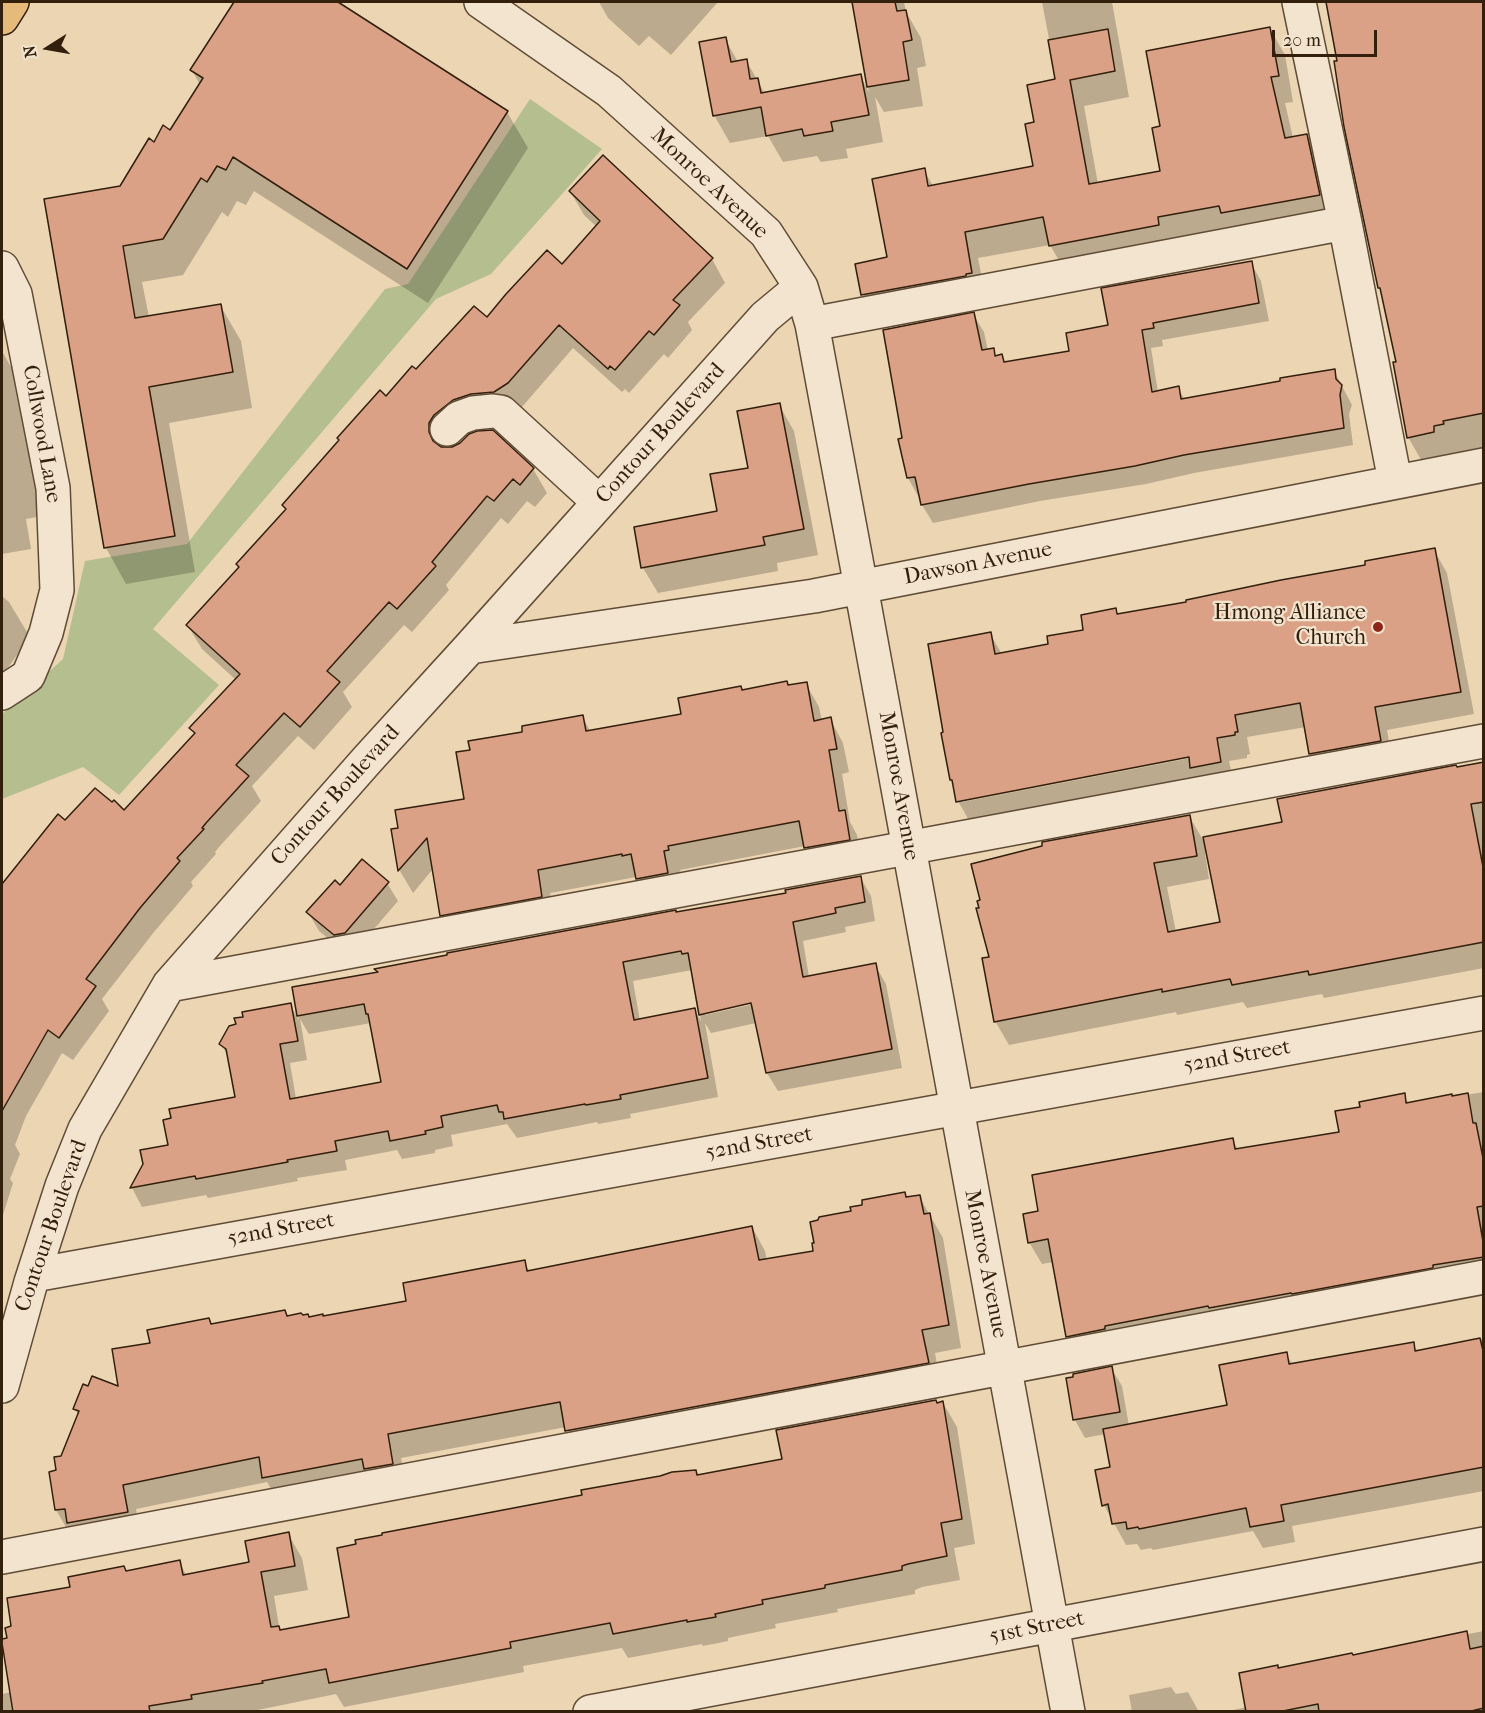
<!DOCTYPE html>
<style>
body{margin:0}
#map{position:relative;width:1485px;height:1713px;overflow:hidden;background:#ebd5b3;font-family:"IM FELL French Canon",serif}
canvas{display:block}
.frame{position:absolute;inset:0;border:3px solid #321f0c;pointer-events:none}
.north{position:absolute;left:18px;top:18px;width:60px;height:60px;-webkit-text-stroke:4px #f2e4ce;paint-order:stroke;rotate:259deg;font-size:16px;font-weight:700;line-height:24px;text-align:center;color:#321f0c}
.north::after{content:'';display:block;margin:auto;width:21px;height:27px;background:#321f0c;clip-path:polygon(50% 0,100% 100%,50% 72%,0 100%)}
.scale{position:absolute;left:1272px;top:30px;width:105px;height:27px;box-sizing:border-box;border:3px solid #321f0c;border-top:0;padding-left:8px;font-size:18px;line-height:21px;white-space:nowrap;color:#321f0c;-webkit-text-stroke:4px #f2e4ce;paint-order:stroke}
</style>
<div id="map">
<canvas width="1485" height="1713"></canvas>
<div class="frame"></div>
<div class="north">N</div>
<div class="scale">20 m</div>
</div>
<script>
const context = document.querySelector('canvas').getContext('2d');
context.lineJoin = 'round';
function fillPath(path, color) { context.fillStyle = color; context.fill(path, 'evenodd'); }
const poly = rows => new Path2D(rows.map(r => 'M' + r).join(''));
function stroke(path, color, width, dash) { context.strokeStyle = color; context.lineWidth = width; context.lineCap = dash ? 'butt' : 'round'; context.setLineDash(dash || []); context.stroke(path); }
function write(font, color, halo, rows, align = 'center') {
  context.font = font + ' "IM FELL French Canon",serif'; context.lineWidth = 4.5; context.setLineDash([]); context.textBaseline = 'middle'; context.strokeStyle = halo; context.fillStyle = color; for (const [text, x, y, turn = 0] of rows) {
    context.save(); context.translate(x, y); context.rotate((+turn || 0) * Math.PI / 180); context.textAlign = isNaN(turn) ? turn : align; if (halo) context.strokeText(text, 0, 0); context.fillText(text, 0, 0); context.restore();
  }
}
const green = poly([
 [530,99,602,149,491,274,436,299,153,629,219,685,119,795,83,767,2,799,2,714,63,659,85,561,187,544,385,289,408,284]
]);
const shadow = poly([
 [235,2,244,2,250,6,253,2,335,2,507,112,528,148,428,303,254,191,246,205,237,201,228,217,222,212,183,275,142,282,149,317,220,305,241,341,252,408,169,423,195,572,126,584,106,548,46,200,120,187,154,144,170,132,200,85,192,70],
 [599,2,718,2,671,55,649,36,639,46,608,18],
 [854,2,904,2,906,12,921,38,926,66,917,68,923,106,884,112,875,97,883,142,846,149,848,158,821,162,817,156,783,162,768,136,730,143,714,115,725,39,738,62,746,60,765,94,860,76,869,92],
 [1042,2,1112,2,1129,97,1084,106,1098,184,1162,172,1162,127,1270,29,1285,55,1293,102,1285,103,1293,138,1307,135,1322,162,1334,221,1065,271,1050,245,978,258,986,299,878,320,863,294,889,259,924,170,933,186,1034,167,1036,123,1057,81],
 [1328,2,1484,2,1484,452,1428,472,1408,437,1397,363,1382,293,1379,288],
 [570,191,712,259,725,283,688,322,692,330,668,358,664,354,629,393,625,389,622,392,573,348,522,407,508,416,447,440,442,448,533,469,547,493,535,507,527,501,508,524,501,518,446,585,449,590,412,632,404,625,343,692,352,707,314,750,298,736,252,786,261,801,219,847,215,852,216,854,191,882,193,886,154,932,102,999,109,1011,73,1060,62,1053,26,1116,15,1145,20,1154,10,1179,13,1183,2,1218,2,887,58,816,65,822,124,812,195,735,191,728,236,680,202,649,188,626,240,568,386,398,416,371,562,266,597,227,584,215],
 [1251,263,1261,281,1269,321,1162,340,1163,346,1151,348,1158,392,1178,388,1185,400,1334,371,1352,405,1349,414,1353,445,1194,473,1146,484,1040,501,933,523,922,505,920,495,918,496,908,478,904,439,973,314,984,332,988,351,993,350,997,357,1001,356,1005,363,1071,352,1110,326],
 [2,351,21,385,48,515,26,519,31,549,2,554],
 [779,405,794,431,818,555,777,563,778,571,658,593,643,568,718,513,750,469],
 [1434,550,1447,573,1474,714,1387,730,1393,764,1323,777,1310,754,1306,727,1247,737,1250,754,1247,755,1247,758,1229,761,1234,785,971,824,958,801,954,785,951,780,990,634,1002,654,1050,645,1085,631,1115,610,1118,615,1188,603,1367,566],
 [1196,754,1196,757,962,802,962,799],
 [2,596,9,602,30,637,2,676],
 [806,684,819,707,822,721,830,719,843,743,849,772,842,774,850,822,857,835,863,863,819,871,805,846,680,870,681,874,651,902,636,877,550,893,555,920,455,938,442,915,433,869,413,893,400,871,392,830,400,829,466,800,472,751,524,733,582,717,591,732,683,715,742,691],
 [1484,764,1484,968,1324,998,1322,994,1247,1008,1243,1002,1177,1015,1176,1012,1009,1045,995,1021,991,959,1189,816,1206,845,1457,769],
 [1205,853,1208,853,1221,923,1176,932,1167,887,1209,879],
 [860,877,871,896,875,921,845,927,846,932,803,941,809,977,875,965,886,984,902,1068,778,1091,767,1073,756,1023,711,1033,705,1023,718,1097,630,1114,631,1118,598,1124,597,1122,517,1138,507,1124,451,1135,453,1146,435,1150,435,1153,402,1159,397,1150,345,1160,347,1170,297,1178,298,1181,208,1198,206,1195,142,1207,132,1188,144,1164,237,1098,230,1060,221,1044,290,1005,299,1020,294,988,379,973,676,913,787,894],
 [692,970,701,1021,695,1010,640,1021,633,981],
 [758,1000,758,1003,705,1015,705,1012],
 [300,1019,309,1034,371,1023,383,1084,296,1099,290,1063,307,1060],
 [387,883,398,901,355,951,346,953,319,931,308,912,341,887],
 [1484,1092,1484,1281,1080,1358,1067,1336,1053,1262,1042,1264,1029,1242,1040,1212,1233,1140,1238,1150,1341,1134,1362,1108,1404,1095,1409,1104],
 [904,1193,907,1199,919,1196,943,1238,961,1348,935,1353,941,1387,581,1455,566,1427,401,1458,406,1488,278,1501,267,1482,136,1509,140,1536,70,1534,56,1510,50,1473,58,1471,79,1416,74,1408,89,1388,120,1388,151,1344,209,1319,212,1326,288,1318,323,1318,408,1302,524,1262,530,1272,752,1227,765,1251,767,1260,815,1252,852,1212],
 [1484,1339,1484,1491,1292,1526,1295,1542,1263,1548,1253,1531,1153,1550,1151,1548,1141,1550,1137,1544,1126,1545,1104,1505,1112,1469,1105,1434,1085,1438,1075,1420,1068,1379,1111,1368,1122,1386,1129,1426,1228,1406,1286,1354,1293,1365,1413,1343,1418,1352],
 [943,1403,957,1427,975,1544,954,1548,960,1580,922,1587,915,1590,915,1594,837,1609,838,1612,775,1624,776,1628,728,1638,728,1641,703,1646,702,1644,628,1658,622,1648,523,1666,524,1672,344,1707,336,1694,248,1712,2,1712,2,1694,12,1692,9,1639,72,1588,127,1572,179,1562,187,1576,251,1563,288,1534,302,1558,308,1590,274,1596,280,1632,351,1618,584,1496,696,1471,699,1476,783,1460],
 [1484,1631,1484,1712,1224,1712,1247,1707,1278,1669],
 [1171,1687,1176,1694,1188,1692,1199,1712,1132,1712,1129,1695]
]);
const building = poly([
 [234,2,338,2,508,111,407,269,233,157,226,170,217,166,207,182,201,178,163,239,123,246,135,318,221,304,233,372,149,387,175,536,104,548,44,199,120,186,149,138,154,142,163,125,170,130,203,78,190,70,234,2],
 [852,2,895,2,897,11,906,10,912,40,903,42,909,80,867,87,852,2],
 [1326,2,1484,2,1484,413,1443,421,1444,424,1434,426,1434,432,1407,438,1393,362,1396,362,1380,288,1378,288,1344,127,1334,61,1337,61,1326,2],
 [1270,27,1279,76,1271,77,1285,138,1307,134,1320,195,1221,213,1219,206,1158,217,1159,225,1049,246,1043,217,965,232,972,273,966,274,966,276,861,295,855,264,887,257,872,179,925,168,928,186,1033,166,1025,124,1034,122,1027,85,1055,79,1048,40,1108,29,1115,71,1070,80,1089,184,1160,171,1152,128,1160,126,1146,51,1270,27],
 [726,37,731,62,747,59,750,79,758,78,761,93,861,74,869,115,831,122,833,131,804,136,802,129,766,136,761,107,713,116,699,42,726,37],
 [603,155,713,258,673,300,680,305,654,335,649,331,615,370,610,366,608,369,559,325,508,383,494,392,471,394,453,400,434,415,429,423,429,432,433,441,441,447,452,447,460,443,469,434,477,431,493,430,534,468,520,485,513,479,494,501,487,496,432,562,436,566,397,609,389,602,327,671,340,682,300,727,284,713,236,765,249,776,206,823,202,828,204,829,177,858,180,861,140,908,86,979,96,986,59,1038,48,1030,2,1111,2,884,58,814,65,820,95,788,112,802,114,800,124,810,195,733,189,728,240,674,186,625,239,567,236,564,286,509,282,505,339,440,337,438,380,390,386,396,412,366,416,369,474,306,487,317,506,294,547,250,562,264,600,221,569,191,603,155],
 [1252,261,1259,303,1153,323,1154,328,1142,330,1152,392,1179,386,1181,399,1280,381,1280,378,1335,369,1336,379,1342,385,1340,395,1344,428,1184,455,1135,466,1029,484,921,505,915,477,907,478,898,439,902,438,883,330,974,312,982,350,994,348,995,356,1002,354,1004,362,1069,351,1066,333,1108,325,1101,288,1252,261],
 [780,403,804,529,763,537,765,545,641,568,634,527,717,511,710,474,748,468,737,411,780,403],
 [1435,548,1461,692,1375,707,1381,741,1309,754,1300,703,1235,715,1238,732,1235,732,1235,735,1217,738,1221,762,1190,768,1189,757,956,802,952,780,950,780,941,733,943,732,928,644,991,632,995,654,1048,644,1047,636,1083,630,1081,615,1116,608,1117,614,1186,602,1186,600,1281,580,1365,565,1365,561,1435,548],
 [787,681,788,685,807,682,814,721,831,717,837,749,829,750,839,811,845,810,850,840,804,848,799,821,668,846,669,850,664,851,668,873,636,879,631,854,622,856,622,854,538,870,542,897,440,916,427,838,398,871,391,829,398,828,395,810,464,799,456,752,470,750,468,741,522,732,522,726,583,715,586,731,681,714,678,698,741,686,742,690,787,681],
 [1484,762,1484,802,1471,804,1484,872,1484,942,1309,975,1308,971,1232,985,1230,979,1162,992,1162,989,994,1022,982,958,989,957,976,908,979,908,977,901,980,900,971,864,1042,846,1042,842,1190,815,1197,856,1154,863,1168,932,1220,922,1203,837,1282,822,1277,799,1456,765,1457,767,1484,762],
 [362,859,389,882,345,933,334,935,306,912,335,880,340,885,362,859],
 [861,876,865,902,835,908,836,913,793,922,803,977,876,963,892,1049,766,1073,751,1003,699,1015,688,953,682,954,681,951,623,962,634,1020,695,1008,708,1078,620,1095,621,1099,586,1105,585,1104,504,1119,503,1112,499,1112,497,1105,441,1116,443,1127,425,1131,426,1134,390,1141,388,1131,335,1141,337,1151,287,1160,288,1162,196,1179,195,1176,130,1188,143,1164,140,1150,168,1145,163,1120,171,1118,169,1109,235,1097,226,1049,219,1044,229,1026,236,1024,234,1018,243,1017,242,1012,291,1003,298,1041,280,1044,290,1099,381,1082,368,1014,366,1014,364,1004,297,1016,292,987,378,972,374,969,447,955,447,953,676,910,676,912,786,893,785,890,861,876],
 [1405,1093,1406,1103,1452,1094,1452,1096,1468,1093,1473,1123,1476,1123,1484,1163,1484,1206,1477,1207,1484,1247,1484,1257,1433,1265,1433,1268,1292,1294,1291,1293,1209,1308,1208,1306,1105,1326,1105,1329,1066,1337,1048,1239,1028,1243,1023,1214,1038,1211,1032,1175,1233,1138,1235,1149,1339,1132,1335,1111,1360,1107,1359,1102,1405,1093],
 [905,1192,906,1197,920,1195,924,1214,930,1213,949,1325,922,1330,929,1363,565,1431,560,1402,388,1434,393,1464,364,1469,362,1459,262,1478,259,1457,123,1485,128,1512,67,1523,65,1509,55,1510,49,1472,56,1470,54,1457,61,1456,79,1411,73,1409,83,1384,88,1386,92,1376,118,1386,112,1349,150,1343,147,1330,209,1318,211,1324,285,1310,287,1316,301,1313,303,1315,308,1314,309,1317,323,1314,323,1316,406,1301,403,1283,525,1260,527,1271,752,1226,759,1260,813,1251,812,1243,814,1243,810,1222,818,1220,819,1217,851,1211,850,1207,862,1205,862,1200,905,1192],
 [1480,1338,1484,1355,1484,1467,1281,1505,1284,1521,1250,1527,1246,1508,1139,1529,1138,1527,1127,1529,1126,1522,1112,1524,1108,1504,1102,1506,1095,1470,1110,1467,1103,1429,1227,1405,1219,1365,1287,1352,1289,1364,1414,1342,1415,1351,1480,1338],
 [1112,1366,1120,1412,1073,1420,1066,1378,1073,1377,1073,1374,1112,1366],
 [936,1400,937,1403,943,1401,962,1519,941,1523,947,1556,908,1564,902,1566,902,1570,825,1585,825,1588,762,1600,763,1604,715,1614,716,1617,687,1622,687,1620,613,1634,610,1623,510,1642,511,1648,329,1683,326,1669,262,1681,263,1683,191,1695,192,1699,149,1706,150,1712,13,1712,2,1643,2,1639,7,1638,5,1628,11,1626,7,1598,70,1587,68,1577,124,1566,126,1571,180,1560,183,1575,249,1562,245,1541,289,1532,295,1566,261,1572,271,1627,279,1626,280,1630,349,1617,337,1548,356,1544,355,1540,382,1535,382,1533,582,1495,581,1490,660,1476,672,1472,696,1470,697,1475,782,1459,776,1430,936,1400],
 [1467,1631,1470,1649,1484,1646,1484,1708,1467,1712,1319,1712,1318,1704,1278,1712,1246,1712,1239,1673,1278,1665,1278,1668,1352,1653,1353,1655,1467,1631]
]);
const minor = poly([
 [481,2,609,91,766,233,801,287,812,324,861,587,1068,1712],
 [1299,2,1345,223,1395,481],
 [2,268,15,294,53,488,57,590,46,633,28,676,2,693],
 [812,324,1345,223],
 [447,429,459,418,473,413,493,411,501,412,599,502],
 [470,647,814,596,1484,465],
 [169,985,1484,741],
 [34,1275,1484,1013],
 [2,1386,31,1282,62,1186,85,1129,169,985,367,760,470,647,765,317,801,287],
 [2,1557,1484,1277],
 [590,1712,1484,1544]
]);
const major = poly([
 [2,18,12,2]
]);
const markers = [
 [1378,627,6,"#8f2418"]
];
const streetNames = [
 ["Monroe Avenue",709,184,43],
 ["Collwood Lane",41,434,80],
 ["Contour Boulevard",661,434,-48],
 ["Dawson Avenue",978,564,-11],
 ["Monroe Avenue",898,786,80],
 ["Contour Boulevard",336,796,-48],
 ["52nd Street",1237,1057,-10],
 ["52nd Street",759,1144,-10],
 ["Contour Boulevard",52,1226,-71],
 ["52nd Street",281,1230,-10],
 ["Monroe Avenue",985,1264,79],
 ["51st Street",1037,1628,-11]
];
const poiNames = [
 ["Hmong Alliance",1366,614],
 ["Church",1366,639]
];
fillPath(green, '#b5be8e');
fillPath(shadow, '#0003');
fillPath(building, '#daa186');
stroke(building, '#321f0c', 1.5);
stroke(minor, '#604c36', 36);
stroke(major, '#321f0c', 36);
stroke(minor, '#f2e4ce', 33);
stroke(major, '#e6ba7a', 33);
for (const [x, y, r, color] of markers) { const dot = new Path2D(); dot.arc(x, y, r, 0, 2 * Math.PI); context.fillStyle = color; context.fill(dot); stroke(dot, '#f2e4ce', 2); }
write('22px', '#321f0c', '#f2e4ce', streetNames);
write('22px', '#321f0c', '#f2e4ce', poiNames, 'right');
</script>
